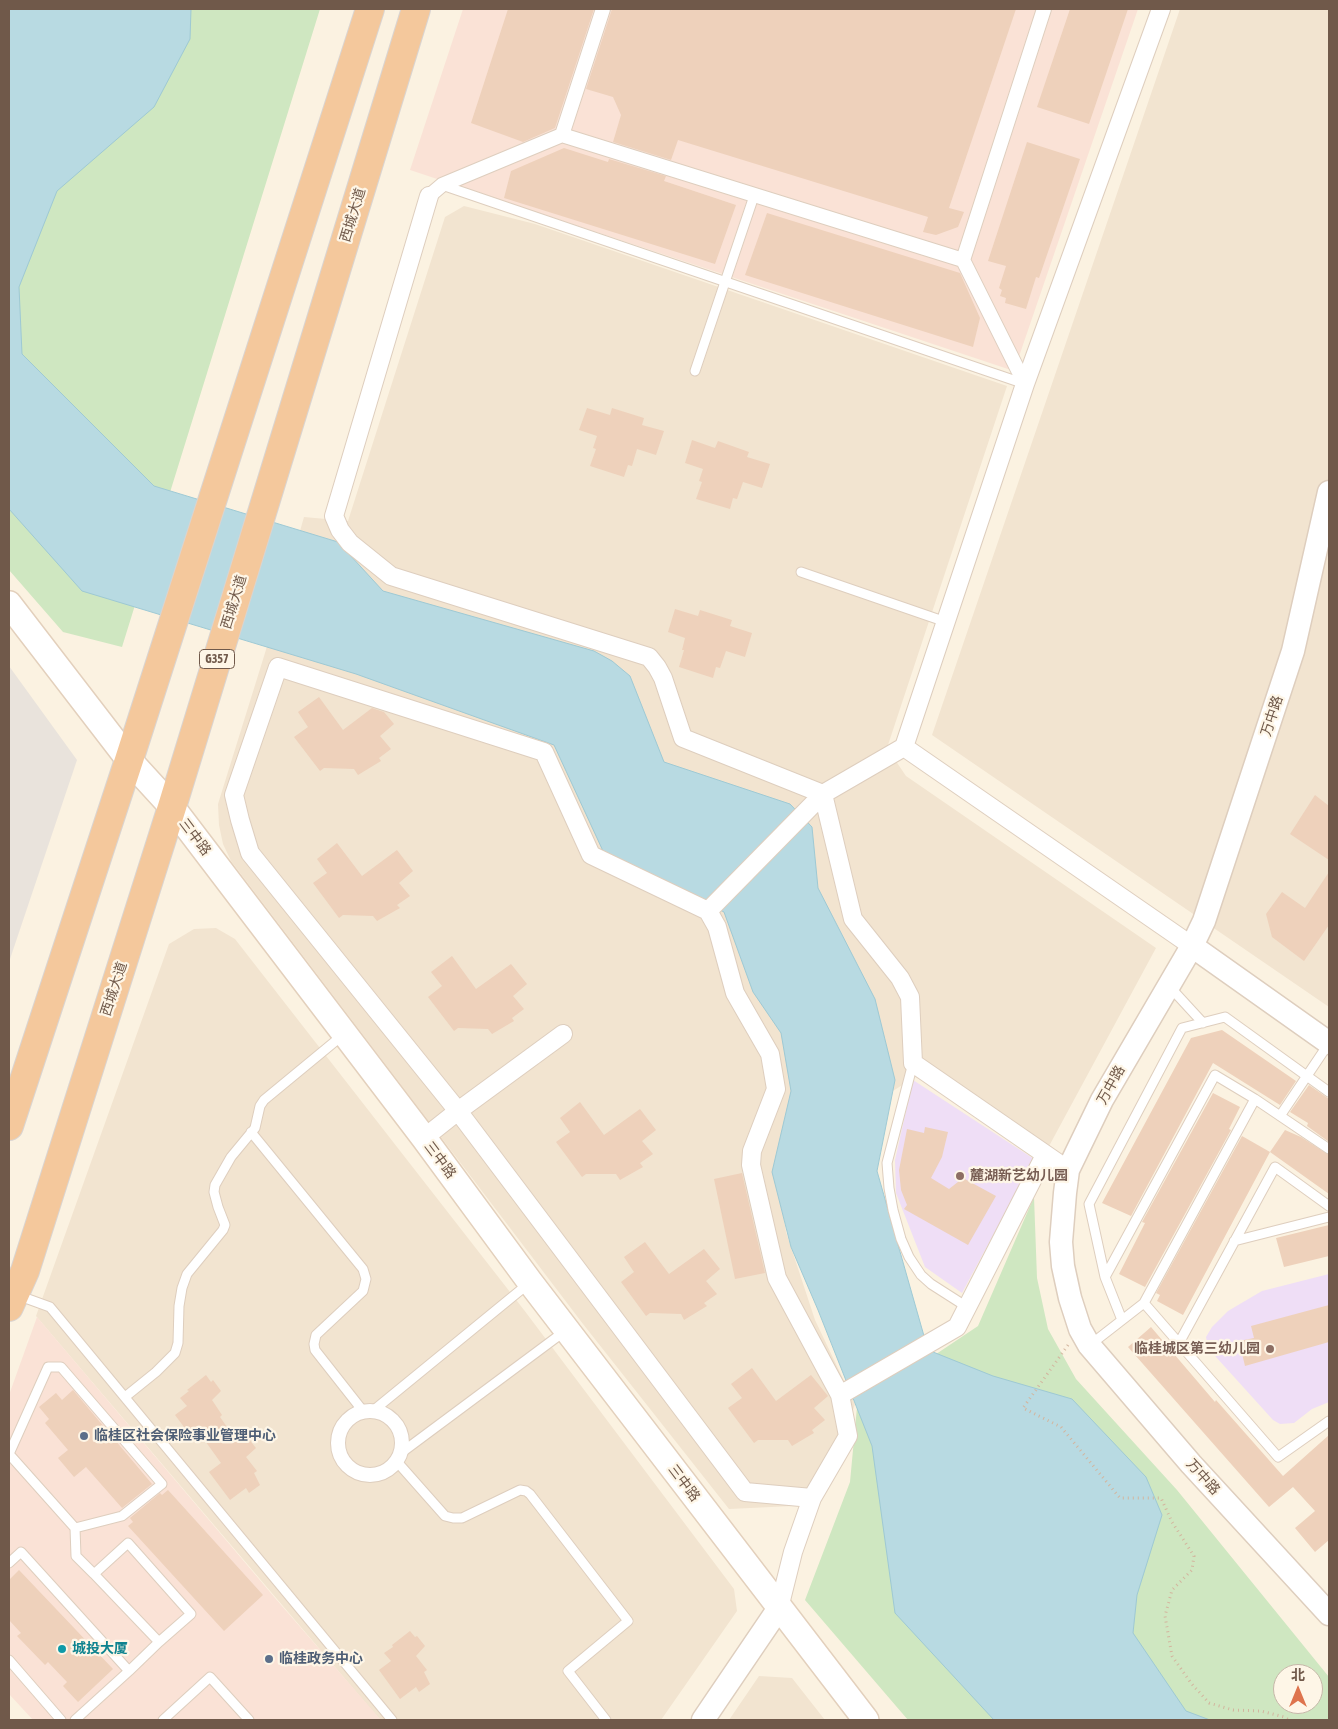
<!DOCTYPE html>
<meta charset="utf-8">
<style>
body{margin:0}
#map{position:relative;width:1338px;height:1729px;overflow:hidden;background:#fbf2e1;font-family:"Asap Condensed","Noto Sans SC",sans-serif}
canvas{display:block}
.frame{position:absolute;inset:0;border:10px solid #70594a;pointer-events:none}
.north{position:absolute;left:1273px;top:1664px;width:50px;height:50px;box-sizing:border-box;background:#fef6e7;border:1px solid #c5b7a8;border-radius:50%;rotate:0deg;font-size:14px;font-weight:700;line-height:20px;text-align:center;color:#70594a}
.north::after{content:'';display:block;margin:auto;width:18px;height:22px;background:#de744d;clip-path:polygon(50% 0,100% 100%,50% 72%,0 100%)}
</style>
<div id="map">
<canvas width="1338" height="1729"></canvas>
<div class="frame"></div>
<div class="north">北</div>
</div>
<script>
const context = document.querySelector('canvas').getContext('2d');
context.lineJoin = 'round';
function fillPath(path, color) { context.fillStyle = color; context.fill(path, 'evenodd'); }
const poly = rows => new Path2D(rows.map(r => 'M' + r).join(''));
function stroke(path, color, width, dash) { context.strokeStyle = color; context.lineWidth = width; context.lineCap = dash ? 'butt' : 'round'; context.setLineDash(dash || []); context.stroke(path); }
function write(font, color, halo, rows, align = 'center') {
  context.font = font + ' "Asap Condensed","Noto Sans SC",sans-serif'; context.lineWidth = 4.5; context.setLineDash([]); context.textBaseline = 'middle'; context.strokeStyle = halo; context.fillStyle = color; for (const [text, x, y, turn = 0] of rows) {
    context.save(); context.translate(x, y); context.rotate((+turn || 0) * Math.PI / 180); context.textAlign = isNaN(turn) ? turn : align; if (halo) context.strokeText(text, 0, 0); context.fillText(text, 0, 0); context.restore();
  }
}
const residential = poly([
 [1180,9,1329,9,1329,1007,932,735],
 [464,206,535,224,1007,386,887,748,906,776,1156,948,1048,1148,915,1077,776,1165,786,1232,815,1320,855,1404,834,1466,792,1506,729,1509,583,1324,231,861,223,844,219,825,218,804,265,653,304,517,348,521,445,217],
 [216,928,235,939,524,1310,734,1589,737,1611,661,1720,380,1720,36,1316,169,944,194,929],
 [759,1676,792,1678,825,1720,729,1720]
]);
const commercial = poly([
 [463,9,1138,9,1014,371,410,170],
 [37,1317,275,1598,381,1720,33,1720,9,1694,9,1395]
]);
const industrial = poly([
 [9,666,77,760,9,962]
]);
const education = poly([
 [913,1080,1034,1159,962,1293,925,1267,896,1193,895,1160],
 [1329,1274,1329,1402,1312,1409,1294,1423,1280,1424,1273,1420,1216,1357,1207,1342,1206,1337,1212,1327,1228,1311,1262,1291]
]);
const green = poly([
 [9,9,320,9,122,647,63,632,9,570],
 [1034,1197,1037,1278,1048,1329,1076,1379,1177,1490,1329,1677,1329,1720,908,1720,805,1600,850,1482,857,1407,978,1326],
 [1283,1674,1313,1674,1313,1704,1283,1704]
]);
const water = poly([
 [9,9,191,9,190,39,154,107,57,191,19,287,22,354,154,486,338,542,383,591,594,651,612,661,630,676,664,762,790,804,812,827,818,888,875,999,895,1080,877,1171,928,1350,993,1376,1072,1399,1146,1477,1162,1515,1137,1595,1133,1633,1186,1711,1210,1720,994,1720,895,1613,872,1446,818,1310,791,1247,772,1172,791,1091,781,1033,753,992,724,912,603,851,554,745,356,674,82,591,9,509,9,9]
]);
const building = poly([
 [508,9,594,9,555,128,523,142,471,123],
 [612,9,1016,9,949,208,964,212,958,227,936,235,923,232,928,217,678,140,671,160,613,142,621,115,613,97,586,89],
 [1070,9,1128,9,1089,124,1037,107],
 [1027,142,1080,159,1039,278,1036,277,1026,309,1005,303,1006,298,1000,296,1002,290,999,288,1006,266,988,261],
 [564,148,608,162,609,159,666,176,664,181,736,205,715,264,504,198,511,171],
 [767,213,960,273,980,318,973,347,745,275],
 [587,408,610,415,612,408,644,418,642,425,664,431,656,455,637,449,632,466,628,465,624,477,590,466,596,449,593,448,597,436,579,430],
 [692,440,715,448,718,441,749,452,747,457,770,464,762,488,743,482,737,499,733,498,730,509,696,499,702,482,699,481,703,469,685,463],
 [675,609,698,616,700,610,732,620,730,626,752,633,745,657,726,651,720,668,716,667,713,678,679,667,684,650,682,650,685,638,668,632],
 [319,697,343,730,372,708,384,712,394,724,380,736,391,749,379,758,381,761,358,775,354,769,324,768,320,771,294,737,308,727,298,712],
 [1315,795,1329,806,1329,860,1290,834],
 [337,843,362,876,397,850,413,871,399,883,410,896,397,905,400,908,377,921,373,916,343,915,339,918,313,883,327,873,317,859],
 [1329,872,1329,925,1304,961,1272,937,1266,914,1282,892,1305,908],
 [452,956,476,989,511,964,527,984,513,996,524,1009,512,1018,514,1021,492,1034,488,1029,458,1028,454,1031,428,997,442,986,431,972],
 [1222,1030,1296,1081,1280,1105,1213,1063,1131,1216,1102,1203,1191,1038],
 [1309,1085,1329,1099,1329,1142,1307,1126,1308,1123,1290,1112],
 [1213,1093,1240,1107,1229,1129,1231,1130,1145,1287,1119,1274,1145,1223,1142,1222],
 [580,1102,604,1135,640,1109,656,1130,642,1141,653,1154,640,1163,643,1167,620,1180,616,1174,586,1174,582,1177,556,1142,570,1132,560,1118],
 [925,1127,948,1132,942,1157,931,1178,949,1189,963,1178,996,1196,968,1245,904,1209,907,1205,901,1190,899,1170,907,1129,924,1133],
 [1285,1130,1301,1137,1329,1155,1329,1194,1270,1152],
 [1242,1136,1270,1152,1183,1315,1157,1301,1160,1295,1156,1293],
 [742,1173,765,1273,735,1279,714,1179],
 [1329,1225,1329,1256,1284,1267,1276,1238],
 [645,1242,669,1274,704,1249,720,1269,706,1281,717,1294,704,1303,707,1306,684,1320,681,1314,650,1313,646,1316,621,1282,634,1272,624,1257],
 [1329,1305,1329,1342,1245,1366,1239,1341,1254,1338,1251,1326],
 [1151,1327,1215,1402,1216,1400,1283,1476,1329,1435,1329,1540,1315,1552,1295,1528,1315,1511,1293,1487,1269,1507,1128,1347],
 [752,1368,776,1401,811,1375,828,1396,814,1408,825,1420,812,1430,814,1433,792,1446,788,1440,758,1440,754,1443,728,1408,742,1398,731,1384],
 [206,1375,211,1382,213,1380,221,1391,212,1400,222,1415,220,1417,234,1437,240,1432,245,1438,247,1437,256,1448,246,1457,257,1471,254,1473,260,1485,249,1493,246,1488,230,1500,209,1472,221,1463,203,1438,196,1443,175,1415,187,1406,180,1398,189,1391,187,1390],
 [73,1390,152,1484,122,1508,86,1467,74,1477,58,1458,68,1450,45,1423,49,1419,39,1407,56,1393,62,1400],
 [168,1490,263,1595,224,1631,128,1526,133,1522,130,1518,160,1493,162,1495],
 [19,1570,113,1669,78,1702,63,1686,67,1682,48,1662,45,1665,17,1636,21,1633,9,1620,9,1580],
 [410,1631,415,1637,417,1636,425,1646,416,1656,427,1670,424,1672,430,1684,419,1692,416,1687,400,1699,379,1670,391,1661,384,1653,393,1647,392,1645]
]);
const path = poly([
 [1068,1345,1023,1408,1061,1427,1120,1498,1161,1498,1172,1522,1194,1556,1192,1570,1172,1590,1165,1616,1172,1656,1191,1683,1209,1703,1233,1710,1261,1711,1284,1717,1289,1720]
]);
const service = poly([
 [442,185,1025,384],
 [695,371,754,196],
 [801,572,946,622],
 [1169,986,1203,1023],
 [913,1063,887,1163,889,1188,893,1210,901,1239,909,1257,921,1275,931,1284,967,1307],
 [1280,1116,1329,1043],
 [251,1132,363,1269,366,1279,363,1291,316,1335,314,1344,315,1350,363,1411],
 [1234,1241,1329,1217],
 [1105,1277,1089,1204,1182,1028,1225,1017,1329,1092],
 [17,1295,50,1307,392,1720],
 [1144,1303,1278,1457,1329,1421],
 [1122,1320,1105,1277,1215,1075,1255,1099],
 [1179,1343,1275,1167,1329,1206],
 [1090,1345,1144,1303,1255,1099,1329,1149],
 [125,1397,156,1372,175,1353,178,1343,179,1306,182,1288,187,1274,223,1230,225,1225,218,1207,214,1192,215,1185,231,1157,255,1128,260,1106,264,1100,344,1034],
 [374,1410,528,1284],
 [401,1453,565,1331],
 [9,1454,75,1528,76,1556,94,1574,159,1642,191,1614,128,1543,94,1574],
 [9,1454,48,1367,61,1367,162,1484,122,1516,75,1528],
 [399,1464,445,1516,453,1518,462,1518,520,1490,526,1491,530,1494,628,1621,568,1671,606,1720],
 [9,1563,21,1552,129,1671,75,1720],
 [9,1660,61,1720],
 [129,1671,159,1642],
 [163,1720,210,1677,249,1720]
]);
const pedestrian = poly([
 [562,135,603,9],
 [429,196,442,185,562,135,963,260,1025,384],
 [963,260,1044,9],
 '338 1443a32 32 0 1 1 64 0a32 32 0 1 1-64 0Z'
]);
const minor = poly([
 [1161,9,1025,384,904,747,1192,946],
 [429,196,334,516,340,530,350,543,391,576,649,657,657,667,663,678,683,738,823,794,904,747],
 [278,667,544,752,591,855,708,911,717,927,735,993,770,1054,776,1089,752,1151,751,1165,777,1278,840,1395,848,1436,812,1498,745,1492,458,1111,250,853,240,820,234,795,278,667],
 [823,794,853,919,900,978,910,997,913,1063,1068,1170],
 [708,911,823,794],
 [424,1138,458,1111,563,1034],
 [840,1395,957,1327,1045,1155],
 [779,1608,793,1552,812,1498]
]);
const tertiary = poly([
 [1329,492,1293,651,1204,921,1192,946,1102,1100,1068,1170,1065,1193,1061,1242,1063,1266,1070,1298,1080,1329,1089,1345,1191,1464,1329,1614],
 [1192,946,1329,1043],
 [703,1720,779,1608]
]);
const secondary = poly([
 [9,604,129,760,172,807,424,1138,530,1282,866,1720]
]);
const trunk = poly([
 [9,1126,129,760,370,9],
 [9,1307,25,1271,172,807,416,9]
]);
const markers = [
 [960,1176,5,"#8d6e63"],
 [1270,1349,5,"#8d6e63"],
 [84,1436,5,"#5c6f8a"],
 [62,1649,5,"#0f9aa8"],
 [269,1659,5,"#5c6f8a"]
];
const shields = [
 [217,659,35]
];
const shieldNames = [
 ["G357",217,659]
];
const streetNames = [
 ["西城大道",353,215,-73],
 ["西城大道",234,602,-73],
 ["万中路",1272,716,-72],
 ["三中路",195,837,53],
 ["西城大道",114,989,-72],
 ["万中路",1111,1085,-61],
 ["三中路",440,1160,53],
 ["万中路",1203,1477,48],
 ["三中路",684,1483,53]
];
const educationNames = [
 ["麓湖新艺幼儿园",970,1176],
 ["临桂城区第三幼儿园",1260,1349,"right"]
];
const serviceNames = [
 ["临桂区社会保险事业管理中心",94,1436],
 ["临桂政务中心",279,1659]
];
const cultureNames = [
 ["城投大厦",72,1649]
];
fillPath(residential, '#f2e4d0');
fillPath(commercial, '#fae2d6');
fillPath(industrial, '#e9e3dc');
fillPath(education, '#efdef6');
fillPath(green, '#cfe7c1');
fillPath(water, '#b8dae2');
stroke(water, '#9ec9d4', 1);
fillPath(building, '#eed1bb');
stroke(service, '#decebe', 11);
stroke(pedestrian, '#decebe', 16);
stroke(minor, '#decebe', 20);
stroke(tertiary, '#decebe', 25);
stroke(secondary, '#e3d0bc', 28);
stroke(trunk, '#dad4d0', 30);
stroke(path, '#d3b59e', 3, [1, 4]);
stroke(service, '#fff', 9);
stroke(pedestrian, '#fff', 14);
stroke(minor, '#fff', 18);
stroke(tertiary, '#fff', 22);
stroke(secondary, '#fff', 25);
stroke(trunk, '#f4c89c', 28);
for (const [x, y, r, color] of markers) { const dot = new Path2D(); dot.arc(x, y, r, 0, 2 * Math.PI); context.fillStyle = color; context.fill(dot); stroke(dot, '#fef6e7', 2); }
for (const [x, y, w] of shields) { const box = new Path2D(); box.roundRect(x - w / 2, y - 9.5, w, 19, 4); context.fillStyle = '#fef6e7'; context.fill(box); stroke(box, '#70594a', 1); }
write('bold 12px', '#70594a', null, shieldNames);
write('14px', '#70594a', '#fef6e7', streetNames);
write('bold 14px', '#785e54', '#fef6e7', educationNames, 'left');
write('bold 14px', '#4e5e75', '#fef6e7', serviceNames, 'left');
write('bold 14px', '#0d838f', '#fef6e7', cultureNames, 'left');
</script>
